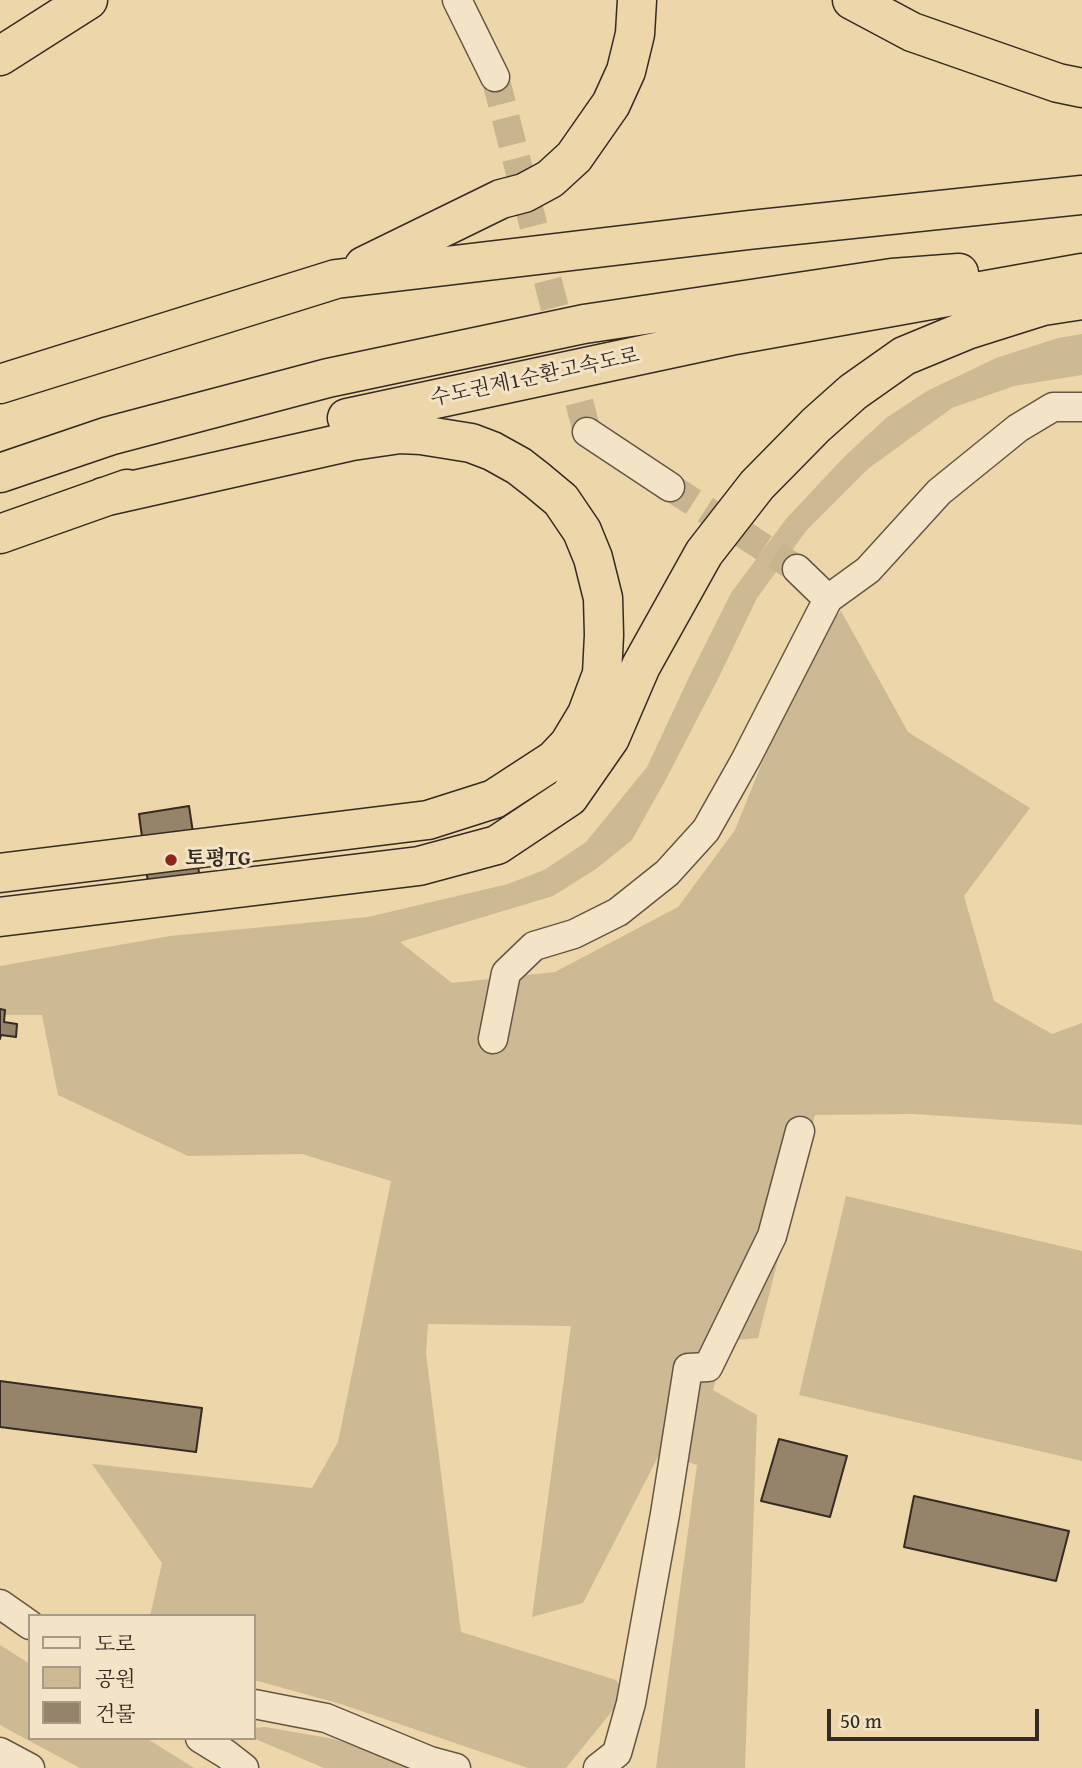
<!DOCTYPE html>
<meta charset="utf-8">
<style>
body{margin:0}
#map{position:relative;width:1082px;height:1768px;overflow:hidden;background:#ecd6aa;font-family:"Gentium Book Plus","Noto Serif KR",serif}
canvas{display:block}
.legend{position:absolute;left:28px;top:1614px;width:228px;height:126px;box-sizing:border-box;background:#f3e4c8;border:2px solid #a79a86;margin:0;padding:9px 12px;list-style:none;font-size:21px;color:#362b22}
.legend li{display:flex;align-items:center;gap:14px;height:35px}
.legend b{width:35px;border:2px solid #a79a86}
.scale{position:absolute;left:827px;top:1709px;width:212px;height:32px;box-sizing:border-box;border:4px solid #362b22;border-top:0;padding-left:9px;font-size:21px;line-height:24px;white-space:nowrap;color:#362b22;-webkit-text-stroke:5px #f3e4c8;paint-order:stroke}
</style>
<div id="map">
<canvas width="1082" height="1768"></canvas>
<ul class="legend">
<li><b style="height:9px;background:#f3e4c8"></b>도로</li>
<li><b style="height:19px;background:#cdb993"></b>공원</li>
<li><b style="height:19px;background:#958469"></b>건물</li>
</ul>
<div class="scale">50 m</div>
</div>
<script>
const context = document.querySelector('canvas').getContext('2d');
context.lineJoin = 'round';
function fillPath(path, color) { context.fillStyle = color; context.fill(path, 'evenodd'); }
const poly = rows => new Path2D(rows.map(r => 'M' + r).join(''));
function stroke(path, color, width, dash) { context.strokeStyle = color; context.lineWidth = width; context.lineCap = dash ? 'butt' : 'round'; context.setLineDash(dash || []); context.stroke(path); }
function write(font, color, halo, rows, align = 'center') {
  context.font = font + ' "Gentium Book Plus","Noto Serif KR",serif'; context.lineWidth = 6; context.setLineDash([]); context.textBaseline = 'middle'; context.strokeStyle = halo; context.fillStyle = color; for (const [text, x, y, turn = 0] of rows) {
    context.save(); context.translate(x, y); context.rotate((+turn || 0) * Math.PI / 180); context.textAlign = isNaN(turn) ? turn : align; if (halo) context.strokeText(text, 0, 0); context.fillText(text, 0, 0); context.restore();
  }
}
const green = poly([
 [1082,334,1082,375,1014,386,952,408,869,468,807,530,757,598,718,679,665,781,632,840,596,869,553,896,400,942,452,983,555,972,678,907,735,830,810,644,841,611,908,732,1030,808,964,896,994,1001,1052,1034,1082,1023,1082,1125,913,1114,815,1115,758,1338,726,1341,713,1390,757,1415,745,1768,656,1768,697,1465,660,1453,583,1603,532,1617,571,1326,428,1324,426,1353,461,1632,616,1680,626,1694,566,1768,528,1768,341,1704,254,1680,254,1616,150,1616,162,1563,92,1464,312,1488,338,1442,391,1181,302,1154,188,1156,58,1095,42,1015,0,1015,0,966,170,936,368,917,508,884,544,870,586,842,647,767,691,673,731,593,786,519,844,457,886,418,927,391,996,358,1058,338],
 [846,1196,1082,1251,1082,1461,799,1395],
 [0,1645,30,1664,30,1738,146,1738,194,1768,80,1768,0,1725],
 [265,1727,334,1739,415,1768,324,1768,253,1738,254,1728]
]);
const building = poly([
 [189,806,204,906,152,913,139,814,189,806],
 [0,1009,5,1010,4,1022,17,1024,16,1037,1,1035,0,1039,0,1009],
 [0,1381,202,1408,196,1452,0,1427,0,1381],
 [779,1439,847,1456,830,1517,761,1501,779,1439],
 [914,1496,1069,1531,1056,1581,904,1547,914,1496]
]);
const minorTunnel = poly([
 [495,77,587,432],
 [670,487,797,569]
]);
const minor = poly([
 [457,0,495,77],
 [587,432,670,487],
 [797,569,828,599],
 [493,1039,506,973,534,946,574,934,618,912,667,873,706,830,746,759,828,599,868,570,939,492,1018,428,1053,407,1082,407],
 [0,1604,30,1625],
 [254,1704,326,1718,430,1761,456,1768],
 [200,1738,226,1754,244,1768],
 [0,1752,30,1768],
 [598,1768,617,1753,631,1703,665,1514,688,1368,708,1367,772,1236,800,1131]
]);
const highway = poly([
 [852,0,912,32,1058,83,1082,88],
 [0,56,88,0],
 [364,266,501,199,524,193,550,179,574,157,611,104,626,71,635,34,637,0],
 [0,384,336,279,749,230,1082,195],
 [347,418,735,335,1082,273],
 [0,473,109,436,328,378,584,324,892,278,959,273],
 [0,534,127,489],
 [0,873,428,820,494,799,554,760,569,744,587,714,602,674,604,635,603,598,593,558,582,531,561,500,537,480,519,466,492,451,471,443,421,435,400,434,352,441,103,497],
 [0,917,419,866,497,845,569,797,610,738,641,666,704,553,757,485,816,425,853,392,904,356,967,330,1043,306,1082,300]
]);
const markers = [
 [171,860,7,"#8f2418"]
];
const streetNames = [
 ["수도권제1순환고속도로",535,378,-12]
];
const poiNames = [
 ["토평TG",185,860]
];
fillPath(green, '#cdb993');
fillPath(building, '#958469');
stroke(building, '#362b22', 2);
stroke(minorTunnel, '#c8b48f', 28, [28, 14]);
stroke(minor, '#645644', 31);
stroke(highway, '#362b22', 41);
stroke(minor, '#f3e4c8', 28);
stroke(highway, '#ecd6aa', 38);
for (const [x, y, r, color] of markers) { const dot = new Path2D(); dot.arc(x, y, r, 0, 2 * Math.PI); context.fillStyle = color; context.fill(dot); stroke(dot, '#f3e4c8', 2.5); }
write('21px', '#362b22', '#f3e4c8', streetNames);
write('bold 21px', '#362b22', '#f3e4c8', poiNames, 'left');
</script>
